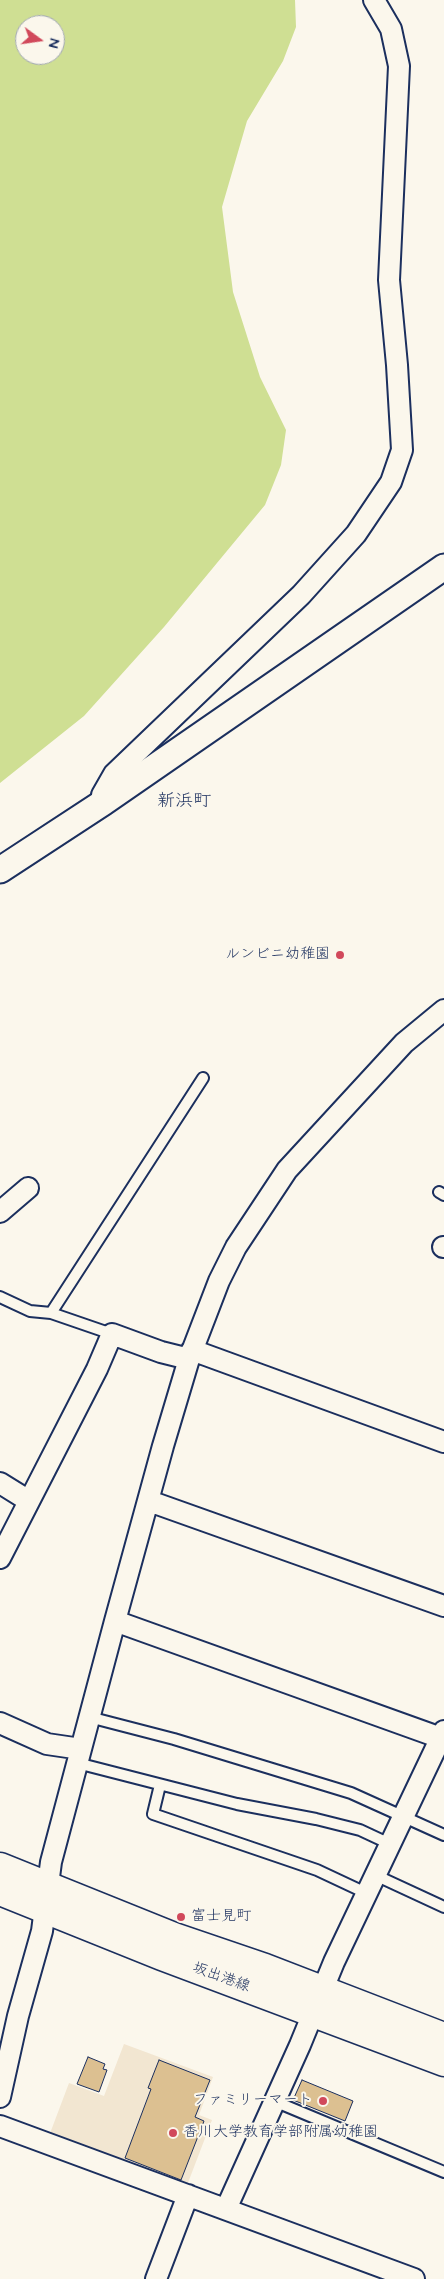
<!DOCTYPE html>
<meta charset="utf-8">
<style>
body{margin:0}
#map{position:relative;width:444px;height:2279px;overflow:hidden;background:#fbf7ec;font-family:"Architects Daughter",sans-serif}
canvas{display:block}
.north{position:absolute;left:15px;top:15px;width:50px;height:50px;box-sizing:border-box;background:#fbf7ec;border:1px solid #a1a7b3;border-radius:50%;rotate:104deg;font-size:14px;font-weight:700;line-height:20px;text-align:center;color:#1b2f5e}
.north::after{content:'';display:block;margin:auto;width:18px;height:22px;background:#d1495b;clip-path:polygon(50% 0,100% 100%,50% 72%,0 100%)}
</style>
<div id="map">
<canvas width="444" height="2279"></canvas>
<div class="north">N</div>
</div>
<script>
const context = document.querySelector('canvas').getContext('2d');
context.lineJoin = 'round';
function fillPath(path, color) { context.fillStyle = color; context.fill(path, 'evenodd'); }
const poly = rows => new Path2D(rows.map(r => 'M' + r).join(''));
function stroke(path, color, width, dash) { context.strokeStyle = color; context.lineWidth = width; context.lineCap = dash ? 'butt' : 'round'; context.setLineDash(dash || []); context.stroke(path); }
function write(font, color, halo, rows, align = 'center') {
  context.font = font + ' "Architects Daughter","Klee One",sans-serif'; context.lineWidth = 4; context.setLineDash([]); context.textBaseline = 'middle'; context.strokeStyle = halo; context.fillStyle = color; for (const [text, x, y, turn = 0] of rows) {
    context.save(); context.translate(x, y); context.rotate((+turn || 0) * Math.PI / 180); context.textAlign = isNaN(turn) ? turn : align; if (halo) context.strokeText(text, 0, 0); context.fillText(text, 0, 0); context.restore();
  }
}
const built = poly([
 [124,2044,213,2077,199,2115,212,2120,186,2188,49,2136,69,2083,104,2096]
]);
const green = poly([
 [0,0,295,0,296,27,283,61,247,121,222,207,233,292,260,377,286,430,281,465,265,505,164,627,84,716,0,783],
 [25,25,55,25,55,55,25,55]
]);
const building = poly([
 [88,2057,105,2064,103,2069,107,2070,99,2092,77,2084,88,2057],
 [159,2060,210,2080,195,2117,204,2121,181,2180,125,2158,151,2089,148,2088,159,2060],
 [302,2080,353,2101,345,2121,293,2100,302,2080]
]);
const service = poly([
 [439,1192,444,1195],
 [0,1297,30,1311,51,1313,112,1334],
 [51,1313,203,1078],
 [89,1717,174,1739,351,1793,444,1835],
 [77,1763,237,1804,316,1819,360,1830,390,1844],
 [160,1785,153,1814,317,1870,366,1893],
 [375,1875,444,1907],
 [274,2101,444,2172]
]);
const minor = poly([
 [104,802,102,795,114,774,301,595,356,534,391,482,402,450,397,365,389,280,399,66,391,29,374,0],
 [0,1212,28,1188],
 [443,1247,444,1247],
 [192,1350,444,1442],
 [0,1483,29,1501],
 [149,1501,444,1606],
 [0,1558,97,1369,112,1334,161,1352,189,1359],
 [115,1621,441,1738],
 [0,1723,47,1744,81,1749],
 [0,2097,18,2016,42,1931,51,1862,115,1621,163,1446,189,1359,219,1281,236,1247,287,1170,404,1043,444,1010],
 [0,2126,414,2279],
 [226,2209,300,2045,334,1962,444,1731],
 [156,2279,188,2195]
]);
const tertiary = poly([
 [0,870,104,802,444,567]
]);
const primary = poly([
 [0,1867,174,1937,265,1968,444,2037],
 [0,1891,162,1956,444,2062]
]);
const markers = [
 [340,955,5,"#d1495b"],
 [181,1917,5,"#d1495b"],
 [323,2101,5,"#d1495b"],
 [173,2133,5,"#d1495b"]
];
const poiNames = [
 ["ルンビニ幼稚園",330,955],
 ["富士見町",191,1917,"left"],
 ["ファミリーマート",313,2101],
 ["香川大学教育学部附属幼稚園",183,2133,"left"]
];
const streetNames = [
 ["坂出港線",221,1978,20]
];
const quarterNames = [
 ["新浜町",184,802]
];
fillPath(built, '#f2e6d1');
fillPath(green, '#cfdf93');
fillPath(building, '#dcc091');
stroke(building, '#1b2f5e', 1);
stroke(service, '#1b2f5e', 14);
stroke(minor, '#1b2f5e', 24);
stroke(tertiary, '#1b2f5e', 29);
stroke(primary, '#1b2f5e', 31);
stroke(service, '#fbf7ec', 10);
stroke(minor, '#fbf7ec', 20);
stroke(tertiary, '#fbf7ec', 25);
stroke(primary, '#fbf7ec', 28);
for (const [x, y, r, color] of markers) { const dot = new Path2D(); dot.arc(x, y, r, 0, 2 * Math.PI); context.fillStyle = color; context.fill(dot); stroke(dot, '#fbf7ec', 2); }
write('15px', '#1b2f5e', '#fbf7ec', poiNames, 'right');
write('15px', '#1b2f5e', '#fbf7ec', streetNames);
write('18px', '#1b2f5e', '#fbf7ec', quarterNames);
</script>
